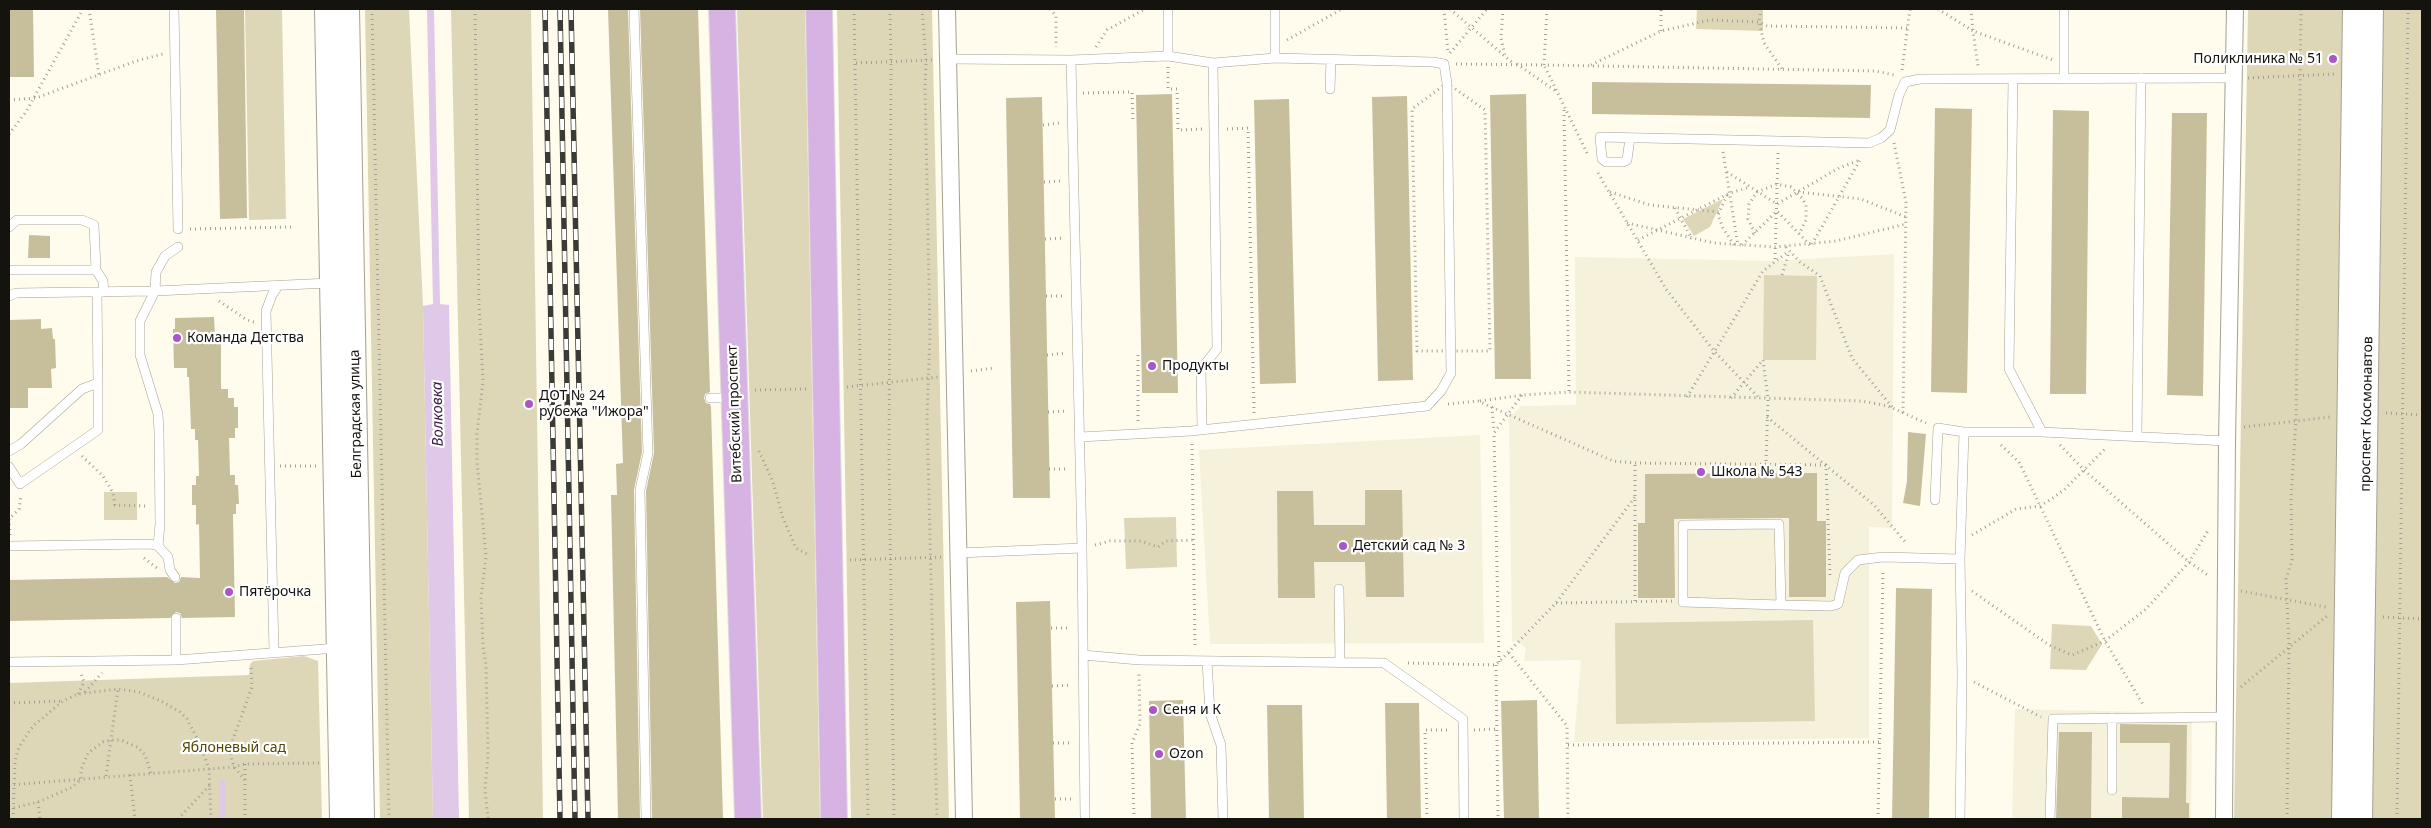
<!DOCTYPE html>
<meta charset="utf-8">
<style>
body{margin:0}
#map{position:relative;width:2431px;height:828px;overflow:hidden;background:#fffced;font-family:"Noto Sans",sans-serif}
canvas{display:block}
.frame{position:absolute;inset:0;border:10px solid #14130e;pointer-events:none}
</style>
<div id="map">
<canvas width="2431" height="828"></canvas>
<div class="frame"></div>
</div>
<script>
const context = document.querySelector('canvas').getContext('2d');
context.lineJoin = 'round';
function fillPath(path, color) { context.fillStyle = color; context.fill(path, 'evenodd'); }
const poly = rows => new Path2D(rows.map(r => 'M' + r).join(''));
function stroke(path, color, width, dash) { context.strokeStyle = color; context.lineWidth = width; context.lineCap = dash ? 'butt' : 'round'; context.setLineDash(dash || []); context.stroke(path); }
function write(font, color, halo, rows, align = 'center') {
  context.font = font + ' "Noto Sans",sans-serif'; context.lineWidth = 4.5; context.setLineDash([]); context.textBaseline = 'middle'; context.strokeStyle = halo; context.fillStyle = color; for (const [text, x, y, turn = 0] of rows) {
    context.save(); context.translate(x, y); context.rotate((+turn || 0) * Math.PI / 180); context.textAlign = isNaN(turn) ? turn : align; if (halo) context.strokeText(text, 0, 0); context.fillText(text, 0, 0); context.restore();
  }
}
const built = poly([
 [1894,254,1892,528,1869,527,1869,738,1574,742,1581,660,1524,661,1526,648,1517,641,1512,642,1509,418,1521,406,1576,405,1575,257,1772,261],
 [1480,435,1484,643,1210,644,1199,450],
 [2015,709,2192,713,2191,819,2012,819]
]);
const green = poly([
 [245,9,282,9,286,219,249,220],
 [365,9,409,9,423,306,433,819,380,819],
 [451,9,531,9,543,819,469,819],
 [737,9,805,9,820,819,763,819],
 [837,9,932,9,949,819,851,819],
 [1697,9,1763,9,1763,31,1696,29],
 [2248,9,2345,9,2333,819,2234,819],
 [2383,9,2422,9,2422,819,2371,819],
 [1723,199,1710,227,1694,236,1683,219],
 [1764,275,1817,276,1816,360,1763,360],
 [104,492,137,492,137,520,104,520],
 [1176,517,1177,567,1126,569,1124,518],
 [1813,620,1815,721,1616,724,1615,623],
 [2052,624,2091,626,2102,644,2086,670,2050,669],
 [304,656,318,661,322,819,9,819,9,683,249,675,250,664,253,661]
]);
const water = poly([
 [427,9,434,9,440,304,449,305,459,819,433,819,423,306,433,304]
]);
const stream = poly([
 [222,819,223,782]
]);
const building = poly([
 [9,9,33,9,34,77,9,77],
 [216,9,244,9,247,218,220,219],
 [608,9,628,9,642,452,634,490,640,819,618,819,611,495,617,495,616,464,623,463],
 [640,9,698,9,710,392,705,394,704,398,706,403,710,404,711,407,723,819,652,819,646,491,654,453],
 [1592,82,1871,85,1870,118,1592,114],
 [1172,94,1178,393,1142,393,1136,95],
 [1526,94,1531,379,1495,379,1490,95],
 [1407,96,1413,380,1378,381,1372,97],
 [1042,97,1050,498,1013,498,1006,98],
 [1289,99,1296,383,1260,384,1254,100],
 [1935,108,1972,109,1967,393,1931,392],
 [2053,110,2089,111,2086,394,2050,394],
 [2172,113,2207,113,2203,396,2167,395],
 [29,235,50,236,50,258,28,258],
 [214,317,215,337,221,337,221,389,228,389,228,398,234,398,234,407,238,407,238,428,235,428,235,438,229,438,230,475,235,475,235,485,238,485,239,504,236,504,236,514,233,514,235,617,182,618,180,613,176,612,170,618,9,621,9,580,167,577,175,583,179,582,181,577,200,578,199,524,196,525,196,505,192,505,192,485,196,485,196,476,199,476,198,440,195,440,195,429,191,429,189,377,187,377,187,368,174,368,173,329,175,329,175,318],
 [41,319,41,329,52,328,53,339,55,339,56,368,51,369,52,388,28,388,28,408,9,408,9,320],
 [1908,432,1926,434,1920,506,1903,503,1907,481],
 [1817,473,1817,521,1826,521,1826,597,1789,597,1789,518,1779,518,1674,519,1675,598,1638,598,1638,523,1645,523,1645,474],
 [1365,490,1402,490,1404,597,1366,597,1365,562,1314,562,1315,598,1278,598,1277,491,1313,491,1314,525,1365,525],
 [1896,588,1932,589,1929,819,1892,819],
 [1050,601,1055,819,1020,819,1016,602],
 [1183,700,1186,819,1151,819,1149,701],
 [1537,700,1539,819,1504,819,1501,701],
 [1385,703,1419,703,1421,819,1387,819],
 [1267,705,1302,705,1304,819,1269,819],
 [2120,724,2187,725,2186,803,2189,803,2189,819,2122,819,2122,797,2169,798,2170,743,2120,743],
 [2059,732,2092,732,2091,819,2056,819]
]);
const path = poly([
 [89,9,99,75],
 [372,9,389,819],
 [475,9,479,305,483,381,477,434,477,461,486,556,481,598,483,646,486,665,488,756,485,789,488,819],
 [854,9,868,819],
 [890,9,891,63,889,455,894,819],
 [922,9,926,61,925,87,930,335,927,417,937,819],
 [1050,9,1056,16,1056,47],
 [1444,9,1448,53],
 [1450,9,1514,64],
 [1503,9,1501,38,1505,56],
 [1547,9,1544,65,1875,71,1894,75],
 [1761,9,1759,22,1764,43,1782,69],
 [1938,9,1973,31,1978,66],
 [1971,9,1973,31,2053,60],
 [1661,31,1661,9],
 [1287,40,1342,9],
 [1096,47,1107,30,1145,9],
 [1450,53,1487,9],
 [856,63,933,60],
 [1456,64,1544,65,1588,155],
 [1517,64,1557,92],
 [1591,65,1661,31,1710,20,1759,22,1767,26,1908,28],
 [1168,67,1168,89,1177,89,1178,130,1203,129],
 [1902,70,1910,9],
 [2248,78,2334,74],
 [1447,83,1485,110,1490,351,1417,351,1412,109,1447,83],
 [1083,93,1132,92,1133,122],
 [9,100,36,98,136,61,163,54],
 [1564,110,1569,392],
 [1043,125,1060,123],
 [1227,129,1248,128,1254,413],
 [9,134,26,112,83,9],
 [1894,143,1906,202,1903,413],
 [1723,152,1738,246],
 [1727,172,1777,204,1839,168,1860,160],
 [1598,173,1666,289,1714,351,1760,399],
 [1044,182,1061,181],
 [1610,192,1650,205,1719,212],
 [1798,192,1861,199,1906,217],
 [1727,195,1718,215,1723,228,1734,245],
 [1675,208,1692,239],
 [1627,223,1714,243,1775,247,1836,241,1906,224],
 [190,229,291,227],
 [1755,233,1748,219,1749,204,1757,192,1777,184,1791,187,1802,198,1806,205,1806,220,1799,234],
 [1045,239,1064,238],
 [1638,240,1730,193,1750,187],
 [1812,244,1860,160],
 [1742,245,1777,211,1810,245],
 [1786,247,1800,262,1820,276,1852,358,1892,407],
 [1775,259,1778,153],
 [1782,275,1789,252],
 [1046,296,1065,296],
 [219,301,247,320,254,322],
 [1047,355,1066,353],
 [1138,355,1138,422],
 [971,371,994,368],
 [847,387,938,377],
 [755,390,806,389],
 [1687,397,1763,271,1789,251],
 [1731,398,1763,360,1768,399,1766,463],
 [1480,401,1523,395,1569,392,1862,401,1888,406,1926,423],
 [1448,404,1478,401,1613,461,1635,463,1826,465,1830,576],
 [1492,407,1494,432],
 [1048,412,1067,411],
 [2386,413,2422,415],
 [1767,417,1874,505,1907,544],
 [2244,427,2330,417],
 [1192,444,1195,648],
 [2001,445,2019,462,2105,641,2144,706],
 [2060,445,2084,470,2189,562,2209,576],
 [759,451,773,482,783,518,796,548,807,554],
 [82,456,103,476,113,493,115,505,147,506],
 [280,466,317,466],
 [1049,469,1068,469],
 [10,535,9,519,19,509,21,496],
 [1972,535,2016,509,2040,506,2053,498,2065,489,2106,448],
 [1095,545,1110,541,1141,541,1158,547,1166,541,1193,540],
 [144,558,157,568],
 [850,560,943,557],
 [1972,591,2049,645,2072,655,2105,641,2146,609,2189,562,2209,529],
 [2241,591,2326,607],
 [1635,601,1635,463],
 [1556,603,1672,601],
 [2383,617,2422,619],
 [1051,628,1070,628],
 [1509,653,1567,726,1568,819],
 [1499,662,1494,433,1522,395],
 [1408,663,1496,665,1556,603,1635,497],
 [1496,665,1498,819],
 [1974,682,2041,717],
 [1052,686,1072,685],
 [2241,687,2327,616],
 [85,692,102,673],
 [78,694,84,682,81,674],
 [9,703,63,701],
 [1474,730,1497,729],
 [1053,743,1073,743],
 [1568,745,1880,742],
 [245,764,245,819],
 [130,775,135,819],
 [106,776,118,689],
 [245,780,234,767,229,750,252,687,251,667],
 [9,785,234,767,245,764,322,763],
 [1055,799,1074,799],
 [38,802,40,819],
 [9,809,38,802,73,787,81,779,81,770,88,753,103,742,112,740,121,740,139,748,145,755,151,773],
 [13,819,15,761,19,747,33,726,63,701,78,694,118,689,139,692,161,701,180,712,187,719,200,744,209,769,211,819],
 [178,819,210,785],
 [1134,819,1132,743,1140,724,1139,671],
 [1427,819,1425,730,1450,730],
 [1878,819,1883,570],
 [2287,819,2289,645,2286,579,2292,560,2291,497,2296,420,2301,9],
 [2397,819,2408,9]
]);
const lane = poly([
 [174,9,178,229],
 [634,9,648,453,640,490,646,819],
 [1168,9,1168,56],
 [1275,9,1275,58],
 [2064,9,2064,79],
 [948,59,1071,60,1168,56,1213,63,1275,58,1433,62,1444,64,1447,83,1451,373,1441,391,1427,406,1191,431,1080,437],
 [1071,60,1082,548,1085,819],
 [2013,79,2009,369,2042,432],
 [1330,89,1331,59],
 [1630,138,1627,160,1623,162,1606,162,1602,159,1600,137,1869,143,1881,138,1890,130,1899,95,1905,82,1920,79,2234,78],
 [9,227,17,220,82,220,94,225,96,270,103,281,104,292],
 [9,270,96,270],
 [9,296,16,293,155,291,330,283],
 [710,398,731,398],
 [1202,429,1201,369,1217,349,1213,63],
 [2137,435,2141,78],
 [9,451,21,444,82,389,98,383,97,292],
 [9,467,20,484,98,430,98,383],
 [1935,500,1938,428,1964,432],
 [9,546,150,544,158,546,168,557,170,570,175,577],
 [158,546,160,524,159,432,158,414,140,355,140,321,155,291,156,272,165,256,178,247],
 [958,553,1082,548],
 [1339,589,1340,663],
 [1781,605,1779,524,1683,525,1683,602,1781,605,1831,606,1838,604,1845,573,1858,560,1883,557,1960,559],
 [176,618,176,660],
 [274,652,266,311,272,295,278,286],
 [1083,655,1139,660,1384,663,1463,719,1464,819],
 [1207,661,1210,713,1221,745,1223,819],
 [9,662,176,660,338,648],
 [2112,718,2112,790],
 [1960,819,1962,676,1960,559,1964,432,2042,432,2227,441],
 [2050,819,2053,719,2226,717]
]);
const street = poly([
 [947,9,964,819],
 [2224,819,2227,441,2235,9]
]);
const secondary = poly([
 [326,9,341,819],
 [348,9,363,819],
 [2343,819,2354,9],
 [2361,819,2372,9]
]);
const primary = poly([
 [722,9,748,819],
 [819,9,834,819]
]);
const rail = poly([
 [545,9,560,819],
 [560,9,575,819],
 [571,9,588,819]
]);
const markers = [
 [2333,59,5,"#aa56c5"],
 [177,338,5,"#aa56c5"],
 [1152,366,5,"#aa56c5"],
 [529,404,5,"#aa56c5"],
 [1701,472,5,"#aa56c5"],
 [1343,546,5,"#aa56c5"],
 [229,592,5,"#aa56c5"],
 [1153,710,5,"#aa56c5"],
 [1159,754,5,"#aa56c5"]
];
const poiNames = [
 ["Поликлиника № 51",2323,59,"right"],
 ["Команда Детства",187,338],
 ["Продукты",1162,366],
 ["ДОТ № 24",539,396],
 ["рубежа \"Ижора\"",539,412],
 ["Школа № 543",1711,472],
 ["Детский сад № 3",1353,546],
 ["Пятёрочка",239,592],
 ["Сеня и К",1163,710],
 ["Ozon",1169,754]
];
const streetNames = [
 ["Белградская улица",356,414,-91],
 ["Витебский проспект",735,414,-92],
 ["проспект Космонавтов",2367,414,-89]
];
const parkNames = [
 ["Яблоневый сад",234,748]
];
const waterNames = [
 ["Волковка",438,414,-91]
];
fillPath(built, '#f6f1db');
fillPath(green, '#ddd7b8');
fillPath(water, '#dfc8e8');
stroke(stream, '#dfc8e8', 5.5);
fillPath(building, '#c7bf9b');
stroke(lane, '#a4a193', 10);
stroke(street, '#a4a193', 18);
stroke(secondary, '#a4a193', 24);
stroke(primary, '#dededd', 28);
stroke(path, '#a29f94', 3, [1, 4]);
stroke(lane, '#fff', 9);
stroke(street, '#fff', 16);
stroke(secondary, '#fff', 22);
stroke(primary, '#d6b3e3', 26);
stroke(rail, '#3c3a34', 5.5);
stroke(rail, '#fff', 4, [11]);
for (const [x, y, r, color] of markers) { const dot = new Path2D(); dot.arc(x, y, r, 0, 2 * Math.PI); context.fillStyle = color; context.fill(dot); stroke(dot, '#fff', 2); }
write('14px', '#14130e', '#fff', poiNames, 'left');
write('14px', '#14130e', '#fff', streetNames);
write('14px', '#544704', '#fff', parkNames);
write('italic 15px', '#3f2049', '#fff', waterNames);
</script>
